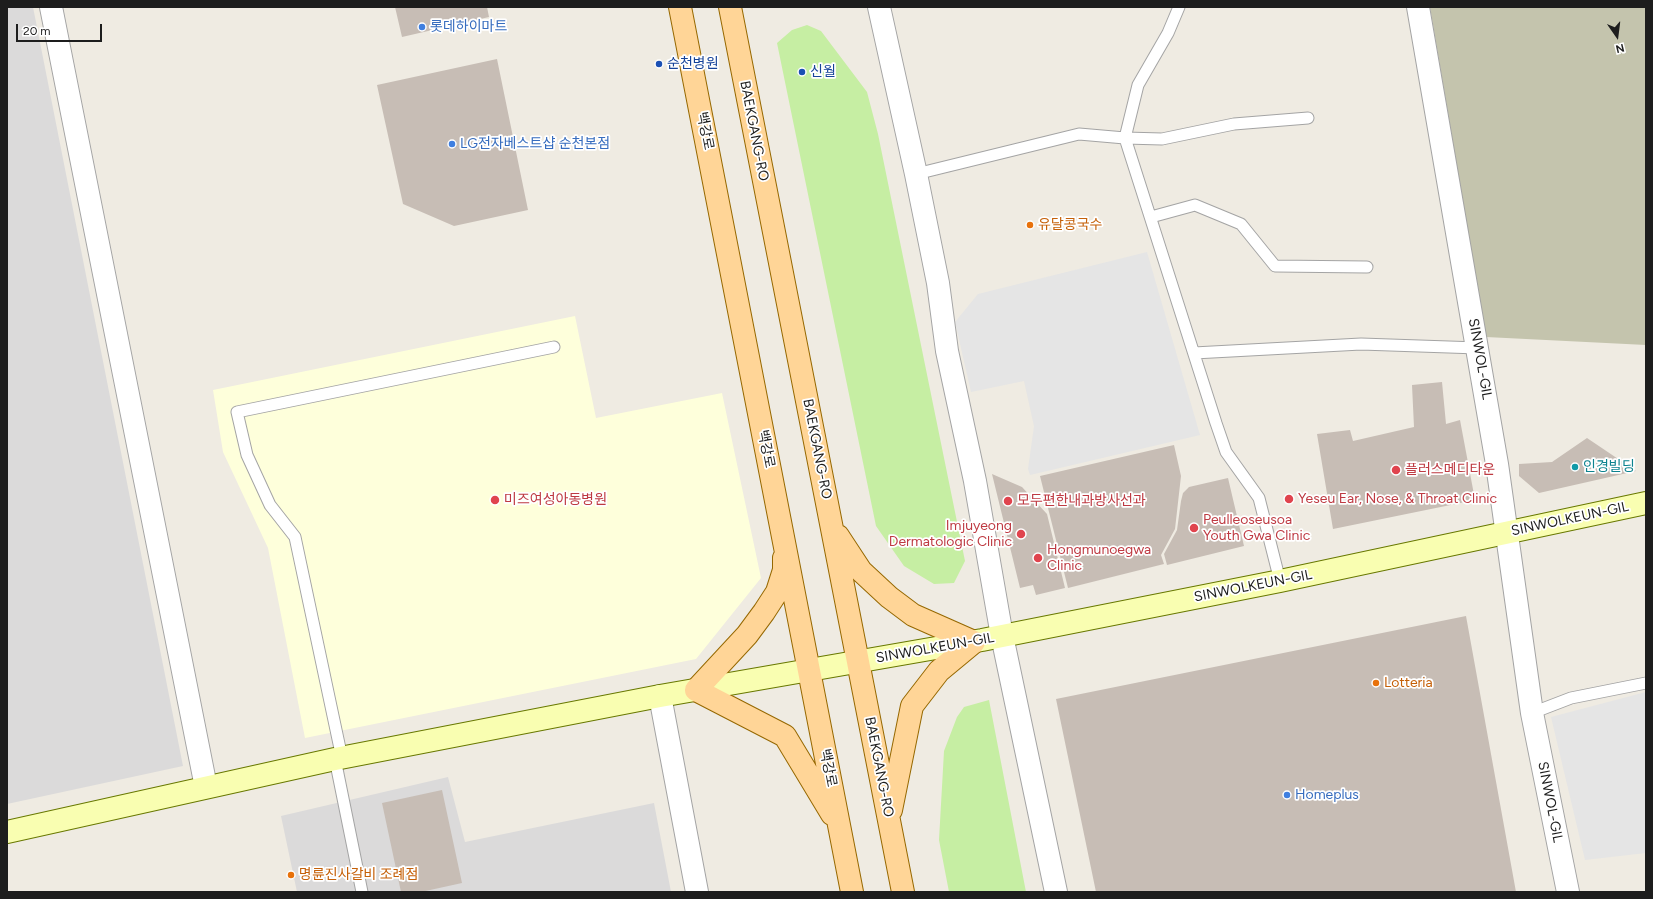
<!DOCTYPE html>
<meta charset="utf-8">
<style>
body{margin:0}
#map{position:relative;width:1653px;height:899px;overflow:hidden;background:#efebe2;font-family:Figtree,sans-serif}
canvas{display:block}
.frame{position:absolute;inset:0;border:8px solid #1d1d1d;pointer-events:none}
.north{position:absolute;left:1597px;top:16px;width:40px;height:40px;-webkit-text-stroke:3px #fff;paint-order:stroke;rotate:166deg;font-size:11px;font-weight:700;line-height:16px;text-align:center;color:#1d1d1d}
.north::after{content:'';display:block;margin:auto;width:14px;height:18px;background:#1d1d1d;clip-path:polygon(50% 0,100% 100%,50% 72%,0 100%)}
.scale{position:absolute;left:16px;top:24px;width:86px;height:18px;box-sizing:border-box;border:2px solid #1d1d1d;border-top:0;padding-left:5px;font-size:12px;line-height:14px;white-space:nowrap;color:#1d1d1d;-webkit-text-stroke:3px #fff;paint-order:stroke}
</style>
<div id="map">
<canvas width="1653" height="899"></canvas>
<div class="frame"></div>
<div class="north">N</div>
<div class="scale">20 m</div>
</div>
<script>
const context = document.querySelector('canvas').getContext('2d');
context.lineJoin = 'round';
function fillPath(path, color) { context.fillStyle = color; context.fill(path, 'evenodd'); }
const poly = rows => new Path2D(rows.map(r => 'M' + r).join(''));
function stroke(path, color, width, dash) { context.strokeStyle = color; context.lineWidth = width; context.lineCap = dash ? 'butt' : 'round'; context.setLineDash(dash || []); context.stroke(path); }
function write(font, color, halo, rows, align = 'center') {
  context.font = font + ' Figtree,"Noto Sans KR",sans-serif'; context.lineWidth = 3.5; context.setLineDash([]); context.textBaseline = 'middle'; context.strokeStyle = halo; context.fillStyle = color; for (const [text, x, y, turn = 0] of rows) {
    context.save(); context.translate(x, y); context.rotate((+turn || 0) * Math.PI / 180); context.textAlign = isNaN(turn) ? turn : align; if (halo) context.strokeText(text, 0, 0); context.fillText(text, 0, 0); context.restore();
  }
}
const residential = poly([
 [7,7,33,7,183,766,7,804],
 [448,777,465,842,654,803,671,892,297,892,281,816]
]);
const education = poly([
 [575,316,596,418,722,393,761,578,696,659,305,738,268,548,223,452,213,390]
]);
const construction = poly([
 [1430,7,1646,7,1646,345,1486,337]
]);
const grass = poly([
 [807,25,821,31,867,92,878,134,965,561,954,583,934,584,904,566,876,526,777,43,792,30],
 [989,700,1026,892,949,892,939,840,944,751,957,717,964,707]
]);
const parking = poly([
 [1147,252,1200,435,1030,475,1028,469,1034,426,1024,381,971,392,955,322,978,294],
 [1646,692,1646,853,1585,860,1551,717]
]);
const building = poly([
 [395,7,487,7,489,17,402,37],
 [497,59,528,210,454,226,403,204,377,85],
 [1442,382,1446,424,1460,420,1475,500,1333,529,1317,434,1350,430,1353,441,1414,427,1412,385],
 [1587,438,1636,471,1539,493,1519,476,1519,464,1552,462],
 [1174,445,1181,476,1175,529,1161,555,1164,564,1068,588,1040,476],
 [992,474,1022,487,1047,514,1065,588,1036,595,1033,585,1020,588],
 [1228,478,1244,546,1167,565,1164,554,1177,530,1181,501,1183,493,1189,487],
 [1466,616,1516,892,1096,892,1056,699],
 [442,790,462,883,421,892,401,892,382,803]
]);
const lane = poly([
 [916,174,1079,134,1125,138,1138,85,1168,33,1179,7],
 [1151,217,1195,205,1241,224,1275,266,1367,267],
 [1194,353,1361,344,1478,348],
 [1280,581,1259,498,1226,452,1216,423,1125,138,1162,139,1234,124,1308,118],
 [1532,713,1571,698,1646,683],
 [342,758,295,537,270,505,247,455,237,412,554,347],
 [335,759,362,892]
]);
const street = poly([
 [51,7,206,787],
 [879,7,916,174,938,283,947,351,975,481,1002,636,1056,892],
 [1418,7,1497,464,1532,713,1568,892],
 [660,696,697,892]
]);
const secondary = poly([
 [7,832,335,759,660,696,982,640,1280,581,1646,503]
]);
const primary = poly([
 [680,7,852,892],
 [730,7,903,892],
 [838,536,861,571,889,597,913,615,974,642,939,671,912,706,891,810],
 [784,558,784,570,777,592,764,612,747,635,696,690,785,736,832,814]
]);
const markers = [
 [422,27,4,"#3f7fe0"],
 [659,64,4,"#1a4fb4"],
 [802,72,4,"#1a4fb4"],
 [452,144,4,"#3f7fe0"],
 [1030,225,4,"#e8710a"],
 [1575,467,4,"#0f9aa8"],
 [1396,470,5,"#e0444e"],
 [1289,499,5,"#e0444e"],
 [495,500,5,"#e0444e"],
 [1008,501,5,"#e0444e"],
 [1194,528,5,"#e0444e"],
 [1021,534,5,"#e0444e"],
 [1038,558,5,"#e0444e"],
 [1376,683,4,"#e8710a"],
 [1287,795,4,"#3f7fe0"],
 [291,875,4,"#e8710a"]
];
const shopNames = [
 ["롯데하이마트",430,27],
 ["LG전자베스트샵 순천본점",460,144],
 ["Homeplus",1295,795]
];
const transitNames = [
 ["순천병원",667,64],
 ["신월",810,72]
];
const streetNames = [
 ["백강로",705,131,79],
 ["BAEKGANG-RO",754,131,79],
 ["SINWOL-GIL",1480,359,80],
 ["백강로",766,449,79],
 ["BAEKGANG-RO",817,449,79],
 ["SINWOLKEUN-GIL",1570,519,-12],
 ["SINWOLKEUN-GIL",1253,586,-11],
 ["SINWOLKEUN-GIL",935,648,-10],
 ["BAEKGANG-RO",879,767,79],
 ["백강로",828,768,79],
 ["SINWOL-GIL",1550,802,79]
];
const foodNames = [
 ["유달콩국수",1038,225],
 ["Lotteria",1384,683],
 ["명륜진사갈비 조례점",299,875]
];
const cultureNames = [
 ["인경빌딩",1583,467]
];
const healthNames = [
 ["플러스메디타운",1405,470],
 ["Yeseu Ear, Nose, & Throat Clinic",1298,499],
 ["미즈여성아동병원",504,500],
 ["모두편한내과방사선과",1017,501],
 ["Peulleoseusoa",1203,520],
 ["Youth Gwa Clinic",1203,536],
 ["Imjuyeong",1012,526,"right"],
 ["Dermatologic Clinic",1012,542,"right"],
 ["Hongmunoegwa",1047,550],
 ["Clinic",1047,566]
];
fillPath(residential, '#dbdada');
fillPath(education, '#feffdb');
fillPath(construction, '#c4c4ad');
fillPath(grass, '#c6eea3');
fillPath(parking, '#e5e5e5');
fillPath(building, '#c7bdb5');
stroke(lane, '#a4a4a4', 13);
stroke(street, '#a4a4a4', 24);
stroke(secondary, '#687800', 24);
stroke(primary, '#966800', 24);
stroke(lane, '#fff', 11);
stroke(street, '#fff', 22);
stroke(secondary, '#f9feb1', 22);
stroke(primary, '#ffd597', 22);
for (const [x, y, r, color] of markers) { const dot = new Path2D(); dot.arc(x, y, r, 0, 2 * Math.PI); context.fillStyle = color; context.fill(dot); stroke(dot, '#fff', 1.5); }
write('14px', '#366cbe', '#fff', shopNames, 'left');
write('14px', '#164399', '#fff', transitNames, 'left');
write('14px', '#1d1d1d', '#fff', streetNames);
write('14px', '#c56008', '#fff', foodNames, 'left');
write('14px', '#0d838f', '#fff', cultureNames, 'left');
write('14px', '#be3a42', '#fff', healthNames, 'left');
</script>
